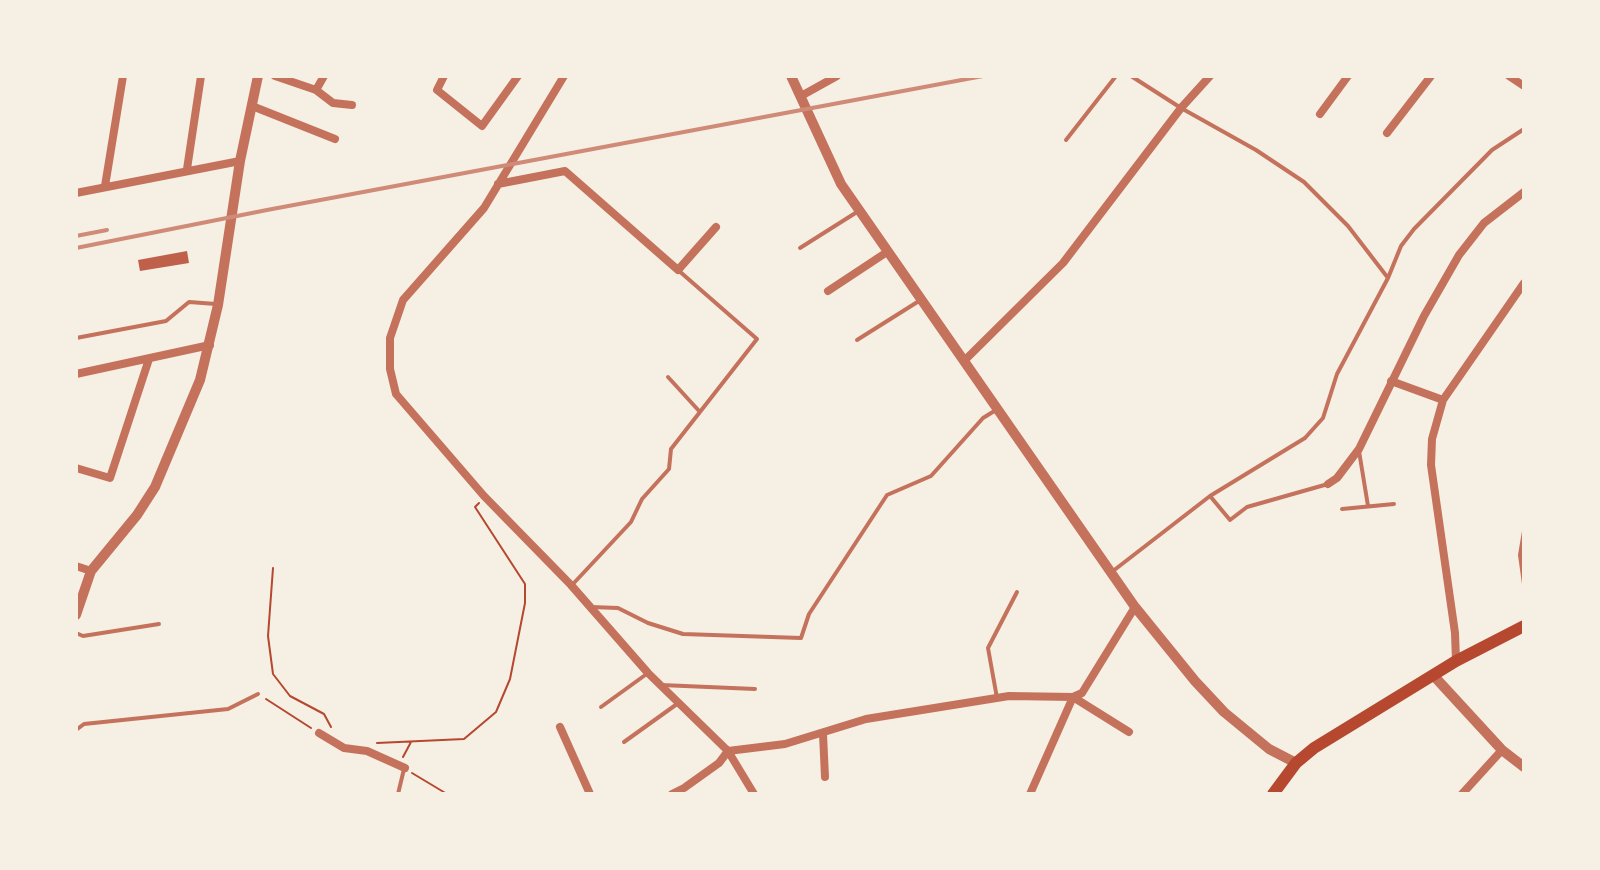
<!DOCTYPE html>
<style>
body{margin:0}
#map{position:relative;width:1600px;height:870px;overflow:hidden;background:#f6efe4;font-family:"Golos Text",sans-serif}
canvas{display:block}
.frame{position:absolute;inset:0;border:78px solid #f6efe4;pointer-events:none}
</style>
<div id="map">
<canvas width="1600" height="870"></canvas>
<div class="frame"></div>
</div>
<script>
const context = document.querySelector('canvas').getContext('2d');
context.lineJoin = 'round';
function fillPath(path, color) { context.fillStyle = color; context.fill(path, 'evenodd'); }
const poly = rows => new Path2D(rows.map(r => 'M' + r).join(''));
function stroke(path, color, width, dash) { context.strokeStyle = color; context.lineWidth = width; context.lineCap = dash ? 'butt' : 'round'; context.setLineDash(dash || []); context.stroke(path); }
const building = poly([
 [187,251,189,263,140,271,138,260]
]);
const path = poly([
 [273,568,268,636,273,674,290,696,324,714,331,727],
 [266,699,311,728],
 [377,743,464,739,496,712,510,679,525,603,525,584,475,507,479,503],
 [403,757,411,742],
 [412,773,447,794]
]);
const service = poly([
 [1131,76,1181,108,1256,150,1304,182,1348,226,1388,278],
 [1066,140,1116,76],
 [800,248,857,212],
 [76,338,166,321,189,302,216,304],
 [857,340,919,301],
 [668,377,700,412],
 [1359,451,1368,506],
 [1210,496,1230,520,1247,507,1328,484],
 [1342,509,1394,504],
 [1524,531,1520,555,1524,584],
 [1113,571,1210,496,1305,438,1323,418,1337,374,1388,278,1401,246,1414,229,1492,150,1524,129],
 [573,584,631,522,642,499,669,469,671,449,757,339,678,270],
 [591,607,618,608,648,623,683,634,801,638,809,614,887,495,931,476,983,418,996,410],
 [76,633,83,636,159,624],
 [661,685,755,689],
 [997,698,988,648,1017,592],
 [601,707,648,673],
 [76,730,84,724,228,709,258,694],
 [624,742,677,704],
 [398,794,404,769]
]);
const minor = poly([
 [275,76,316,90,324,76],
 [444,76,437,90,482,126,518,76],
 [564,76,484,208,403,300,390,338,390,369,396,394,484,496,571,585,648,673,728,751,754,794],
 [1509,76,1524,86],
 [316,90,333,103,352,105],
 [801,96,837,76],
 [252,106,335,139],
 [1320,114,1348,76],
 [1387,133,1431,76],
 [187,169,201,76],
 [498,184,565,171,678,270,716,227],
 [105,186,123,76],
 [76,193,240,161],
 [828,291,887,252],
 [964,361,1063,263,1181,108,1210,76],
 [76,374,210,345],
 [1391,381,1443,400],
 [76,468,110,478,149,359],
 [1328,484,1337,478,1359,449,1424,316,1459,255,1484,223,1524,192],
 [76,566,91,571],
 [1456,661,1455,633,1431,465,1432,439,1443,400,1524,283],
 [560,727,590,794],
 [319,733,344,748,367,751,405,768],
 [823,734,825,777],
 [672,794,684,788,719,763,728,751,785,744,866,719,1009,696,1073,697,1082,693,1135,607],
 [1030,794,1073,697,1129,732],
 [1462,794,1502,750]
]);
const tertiary = poly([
 [791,76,841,184,1135,607,1195,681,1224,712,1269,749,1296,763],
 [76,615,91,571,137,515,155,487,200,380,218,305,240,161,258,76],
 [1433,675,1502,750,1524,767]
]);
const primary = poly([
 [1273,794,1296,763,1314,748,1456,661,1524,626]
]);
const rail = poly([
 [76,236,107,230],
 [76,248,267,210,983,76]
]);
fillPath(building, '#bf614a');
stroke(path, '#b5482f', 2);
stroke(service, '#c5725c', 4);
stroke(minor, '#c5725c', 8);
stroke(tertiary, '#c5725c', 10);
stroke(primary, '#b5482f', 12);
stroke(rail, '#cf8b77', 4);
</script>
